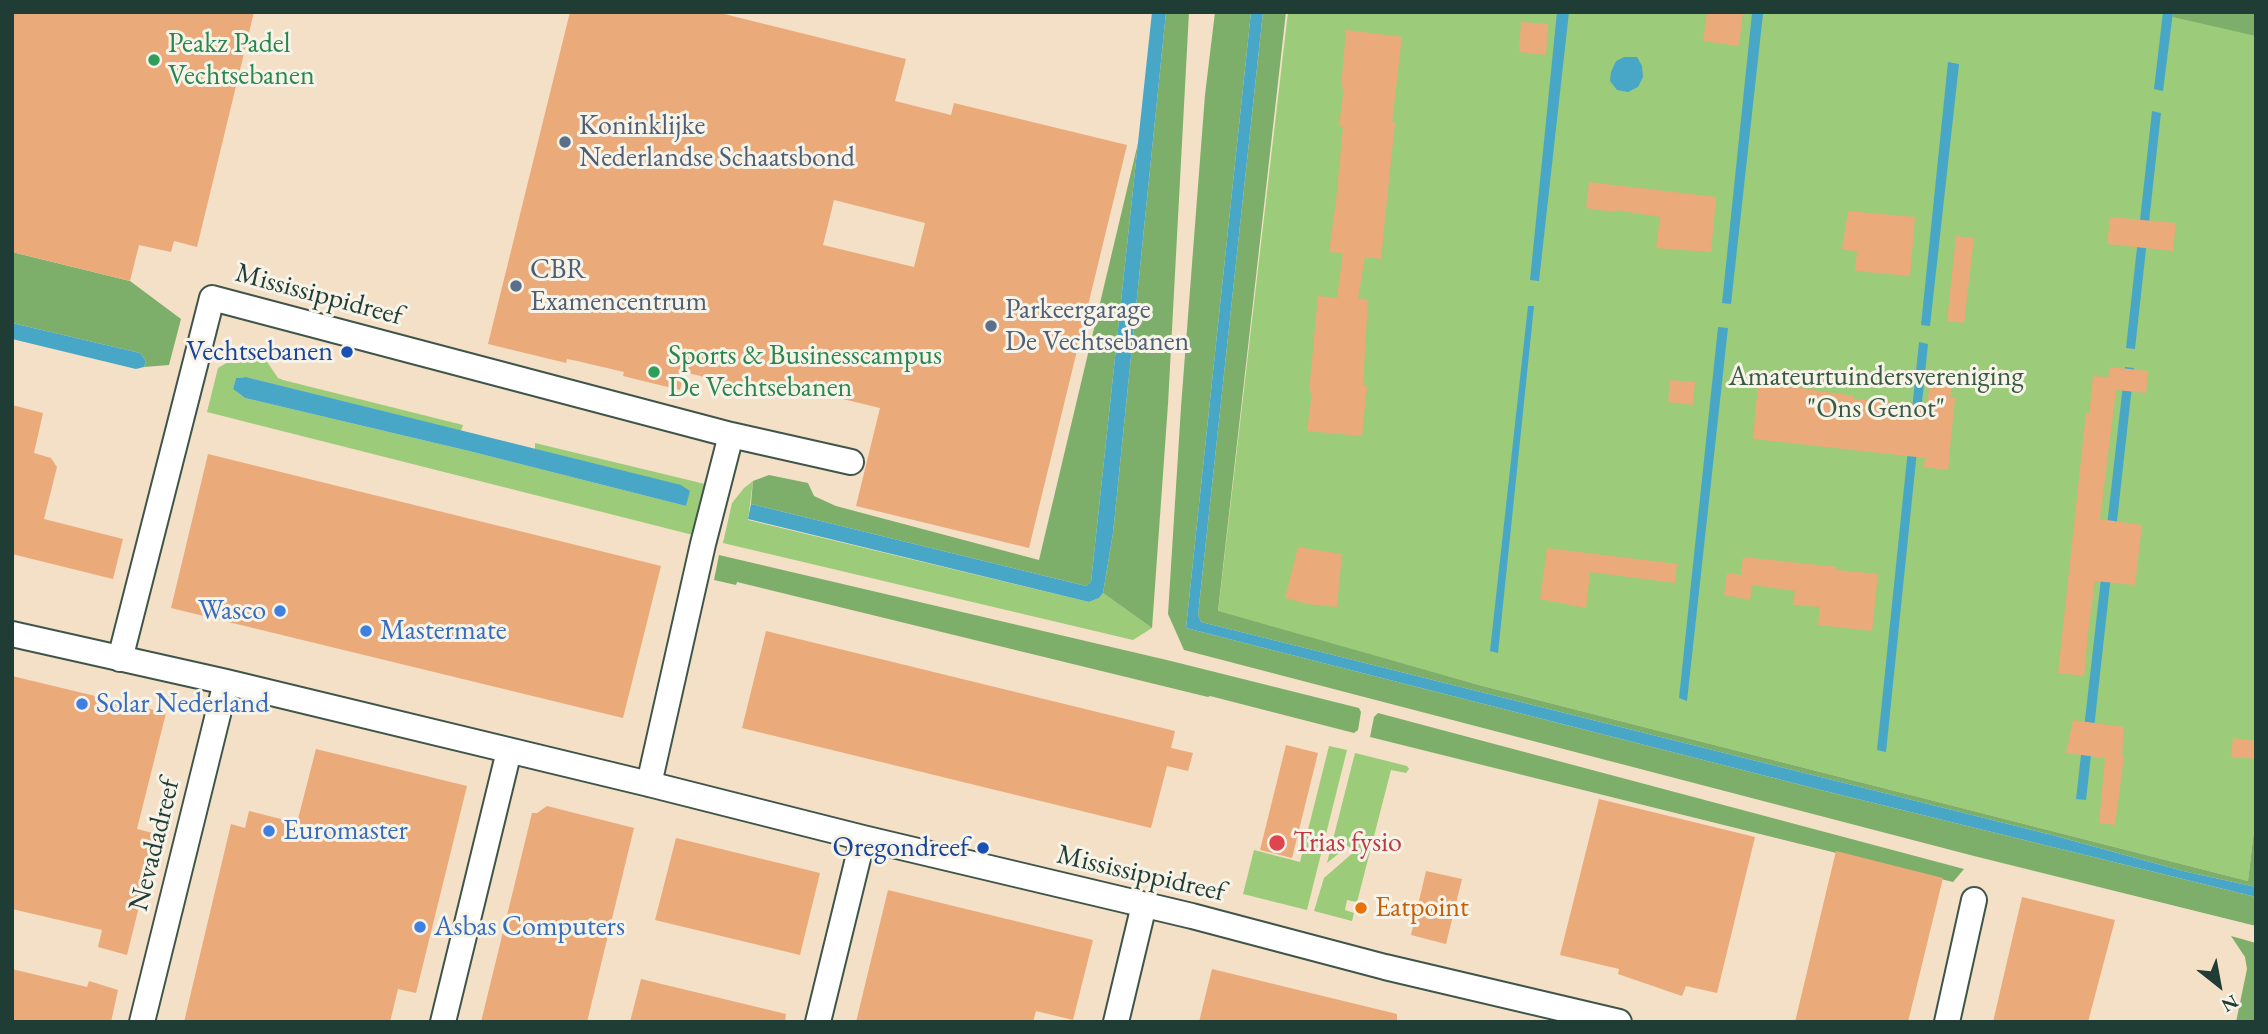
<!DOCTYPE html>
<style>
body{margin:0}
#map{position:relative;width:2268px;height:1034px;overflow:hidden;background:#f3e0c6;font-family:"EB Garamond",serif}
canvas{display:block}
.frame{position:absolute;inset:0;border:14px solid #1f3d34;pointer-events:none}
.north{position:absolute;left:2184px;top:950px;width:70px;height:70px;-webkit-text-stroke:5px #f7f3e8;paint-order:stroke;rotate:149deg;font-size:19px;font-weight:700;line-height:28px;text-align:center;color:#1f3d34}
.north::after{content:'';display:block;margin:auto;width:24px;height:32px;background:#1f3d34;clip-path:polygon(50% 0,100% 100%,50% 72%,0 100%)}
</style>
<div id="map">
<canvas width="2268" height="1034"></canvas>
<div class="frame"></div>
<div class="north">N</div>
</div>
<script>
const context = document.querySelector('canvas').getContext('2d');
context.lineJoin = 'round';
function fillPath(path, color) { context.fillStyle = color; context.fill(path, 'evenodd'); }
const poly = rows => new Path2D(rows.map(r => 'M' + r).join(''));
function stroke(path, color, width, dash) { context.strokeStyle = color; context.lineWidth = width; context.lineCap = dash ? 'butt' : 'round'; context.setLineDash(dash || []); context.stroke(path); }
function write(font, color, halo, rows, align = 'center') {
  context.font = font + ' "EB Garamond",serif'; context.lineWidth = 6; context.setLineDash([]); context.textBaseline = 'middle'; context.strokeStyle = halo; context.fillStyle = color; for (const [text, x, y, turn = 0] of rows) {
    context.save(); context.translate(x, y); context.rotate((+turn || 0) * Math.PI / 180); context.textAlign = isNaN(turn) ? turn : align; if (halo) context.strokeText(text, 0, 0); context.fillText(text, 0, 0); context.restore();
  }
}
const green = poly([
 [1288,12,2256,12,2256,815,2248,881,1479,685,1218,612],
 [253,354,263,356,278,378,283,380,463,425,461,431,246,377,236,378,233,389,245,398,469,451,686,506,689,491,535,449,535,443,705,484,693,535,207,412,218,368,230,361,241,361],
 [753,481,748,520,1089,602,1099,598,1103,593,1152,628,1133,640,723,543,732,503,744,488],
 [1329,746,1347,750,1307,910,1243,894,1254,850,1300,862],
 [1355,753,1407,766,1409,769,1406,773,1391,770,1357,902,1347,900,1345,910,1354,913,1352,921,1314,911,1324,878,1355,851,1348,846,1327,863]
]);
const forest = poly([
 [1166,12,1189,12,1168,404,1152,628,1103,593,1113,533],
 [1215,12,1251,12,1186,628,1821,790,2256,897,2256,926,1974,856,1184,650,1168,614,1181,407,1205,95],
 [1263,12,1286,12,1218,611,1479,685,2248,881,2256,814,2256,887,2183,871,2052,835,1201,622,1198,615],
 [2173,12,2256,12,2256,36,2173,17],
 [1138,143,1091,582,1086,586,751,504,753,481,769,475,808,483,814,496,836,506,1039,560],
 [12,252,130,281,181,319,169,365,144,367,146,361,140,353,12,323],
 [719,555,1171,661,1359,708,1361,712,1358,730,1354,733,1210,696,1208,697,737,582,736,585,714,580],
 [1378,713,1964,869,1953,882,1370,737,1374,717],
 [2231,936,2256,943,2256,1022,2236,1022,2247,969,2245,957]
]);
const water = poly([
 [1152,12,1166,12,1113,533,1103,593,1099,598,1089,602,748,519,751,504,1086,586,1091,582],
 [1251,12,1263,12,1198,615,1201,622,2052,835,2183,871,2256,887,2256,897,1821,790,1186,628],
 [1557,12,1569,12,1539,281,1530,280],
 [2163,12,2173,12,2163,91,2154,89],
 [1752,13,1763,14,1731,304,1722,303],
 [1624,57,1637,57,1642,66,1643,77,1638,87,1628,92,1617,90,1610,81,1611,72,1616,61],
 [1948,62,1959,64,1930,326,1921,325],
 [2152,111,2161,113,2135,349,2126,348],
 [1528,306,1534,306,1498,653,1490,651],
 [12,323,140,353,146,361,144,367,136,369,12,339],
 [1718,327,1728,328,1687,701,1679,698],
 [1919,342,1928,344,1886,752,1877,750],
 [2125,367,2134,368,2086,800,2076,799],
 [246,377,681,485,690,491,686,506,469,451,245,398,233,389,236,378]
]);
const building = poly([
 [12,12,254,12,197,247,174,241,171,252,139,245,130,281,12,252],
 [570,12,716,12,906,59,895,101,951,115,954,103,1127,145,1029,548,856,506,880,408,789,386,786,397,684,372,680,390,623,376,624,372,577,361,567,359,566,363,488,344],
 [834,200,925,223,914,267,823,245],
 [1707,12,1743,12,1739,46,1703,41],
 [1521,22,1548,24,1546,55,1519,52],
 [1346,30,1402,37,1392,122,1395,122,1381,259,1365,257,1358,298,1368,300,1363,385,1367,386,1362,436,1307,431,1312,392,1309,392,1318,296,1337,298,1343,253,1329,252,1336,201,1343,127,1339,126,1344,87,1341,87],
 [1589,182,1716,197,1711,252,1656,248,1660,217,1615,210,1614,212,1586,208],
 [1848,211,1915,217,1910,276,1855,271,1857,252,1842,249],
 [2110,217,2176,223,2173,251,2107,244],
 [1956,236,1974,238,1964,323,1947,321],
 [2110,367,2148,371,2146,393,2116,390,2100,519,2142,525,2135,585,2095,581,2088,633,2084,676,2058,673,2086,413,2089,414,2093,376,2108,377],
 [1931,374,1953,376,1950,398,1955,398,1948,470,1924,467,1925,458,1753,439,1758,384,1799,388,1854,396,1854,399,1927,406],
 [1670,380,1695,382,1693,405,1668,402],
 [12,405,43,413,34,453,51,458,57,467,44,519,123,539,113,579,12,554],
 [208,454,661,566,623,718,171,608],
 [1298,547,1342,554,1337,607,1307,604,1285,598],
 [1547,548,1677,564,1675,583,1590,572,1586,608,1540,599],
 [1743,557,1837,567,1836,570,1878,574,1872,631,1818,625,1820,607,1793,605,1795,591,1752,585,1750,600,1724,595,1727,573,1741,575],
 [766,631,1175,731,1171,748,1193,753,1188,771,1167,766,1151,828,742,728],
 [12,676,166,713,137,829,157,834,127,955,98,947,102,930,12,909],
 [2073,720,2124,727,2122,756,2124,756,2115,825,2099,823,2105,758,2066,753],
 [2233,738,2256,741,2256,759,2231,757],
 [1286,745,1318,753,1292,858,1260,850],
 [316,749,467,786,416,993,398,989,390,1022,184,1022,231,824,245,828,249,811,297,823],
 [1599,799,1755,837,1717,993,1686,986,1682,996,1618,974,1619,969,1560,955],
 [547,806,634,828,587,1022,481,1022,532,813,537,813],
 [676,838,820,873,800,955,655,920],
 [1836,851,1943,878,1908,1022,1795,1022],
 [1426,871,1462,879,1446,944,1411,935],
 [888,890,1093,940,1073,1020,1036,1011,1033,1022,856,1022],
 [2022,897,2115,920,2088,1022,1993,1022],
 [12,969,87,987,89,981,118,990,111,1022,12,1022],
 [1212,969,1397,1014,1397,1022,1199,1022],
 [641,979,786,1014,785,1022,630,1022]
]);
const minor = poly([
 [12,634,226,682,649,784,863,838,1192,916,1385,967,1619,1022],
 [120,659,212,298,731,435,851,462],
 [649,784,703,544,731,435],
 [142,1022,226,682],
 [443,1022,509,751],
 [818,1022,863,838],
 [1116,1022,1144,905],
 [1947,1022,1974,900]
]);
const markers = [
 [154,60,7,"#2e9e5b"],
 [565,142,7,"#5c6f8a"],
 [516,286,7,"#5c6f8a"],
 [991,326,7,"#5c6f8a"],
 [347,352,7,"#1a4fb4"],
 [654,372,7,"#2e9e5b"],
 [280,611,7,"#3f7fe0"],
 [366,631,7,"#3f7fe0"],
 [82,704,7,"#3f7fe0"],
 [269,831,7,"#3f7fe0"],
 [1277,843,9,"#e0444e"],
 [983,848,7,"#1a4fb4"],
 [1361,908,7,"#e8710a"],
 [420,927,7,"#3f7fe0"]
];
const leisureNames = [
 ["Peakz Padel",168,44],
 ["Vechtsebanen",168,76],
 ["Sports & Businesscampus",668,356],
 ["De Vechtsebanen",668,388]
];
const serviceNames = [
 ["Koninklijke",579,126],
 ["Nederlandse Schaatsbond",579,158],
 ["CBR",530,270],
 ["Examencentrum",530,302],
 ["Parkeergarage",1005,310],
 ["De Vechtsebanen",1005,342]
];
const streetNames = [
 ["Mississippidreef",319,295,15],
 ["Nevadadreef",155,845,-76],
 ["Mississippidreef",1141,874,13]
];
const transitNames = [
 ["Vechtsebanen",333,352],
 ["Oregondreef",969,848]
];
const parkNames = [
 ["Amateurtuindersvereniging",1876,377],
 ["\"Ons Genot\"",1876,409]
];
const shopNames = [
 ["Wasco",266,611,"right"],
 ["Mastermate",380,631],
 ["Solar Nederland",96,704],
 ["Euromaster",283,831],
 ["Asbas Computers",434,927]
];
const healthNames = [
 ["Trias fysio",1293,843]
];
const foodNames = [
 ["Eatpoint",1375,908]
];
fillPath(green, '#9ccb7a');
fillPath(forest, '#7daf6a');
fillPath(water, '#48a7c7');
fillPath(building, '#ebaa7a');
stroke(minor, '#3f554a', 28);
stroke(minor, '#fff', 24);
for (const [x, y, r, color] of markers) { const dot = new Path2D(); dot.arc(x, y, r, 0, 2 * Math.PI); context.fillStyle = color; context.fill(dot); stroke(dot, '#f7f3e8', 2.5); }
write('28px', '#27864d', '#f7f3e8', leisureNames, 'left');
write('28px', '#4e5e75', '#f7f3e8', serviceNames, 'left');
write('28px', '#1f3d34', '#f7f3e8', streetNames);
write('28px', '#164399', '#f7f3e8', transitNames, 'right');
write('28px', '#385942', '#f7f3e8', parkNames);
write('28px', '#366cbe', '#f7f3e8', shopNames, 'left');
write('28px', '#be3a42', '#f7f3e8', healthNames, 'left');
write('28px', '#c56008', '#f7f3e8', foodNames, 'left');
</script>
